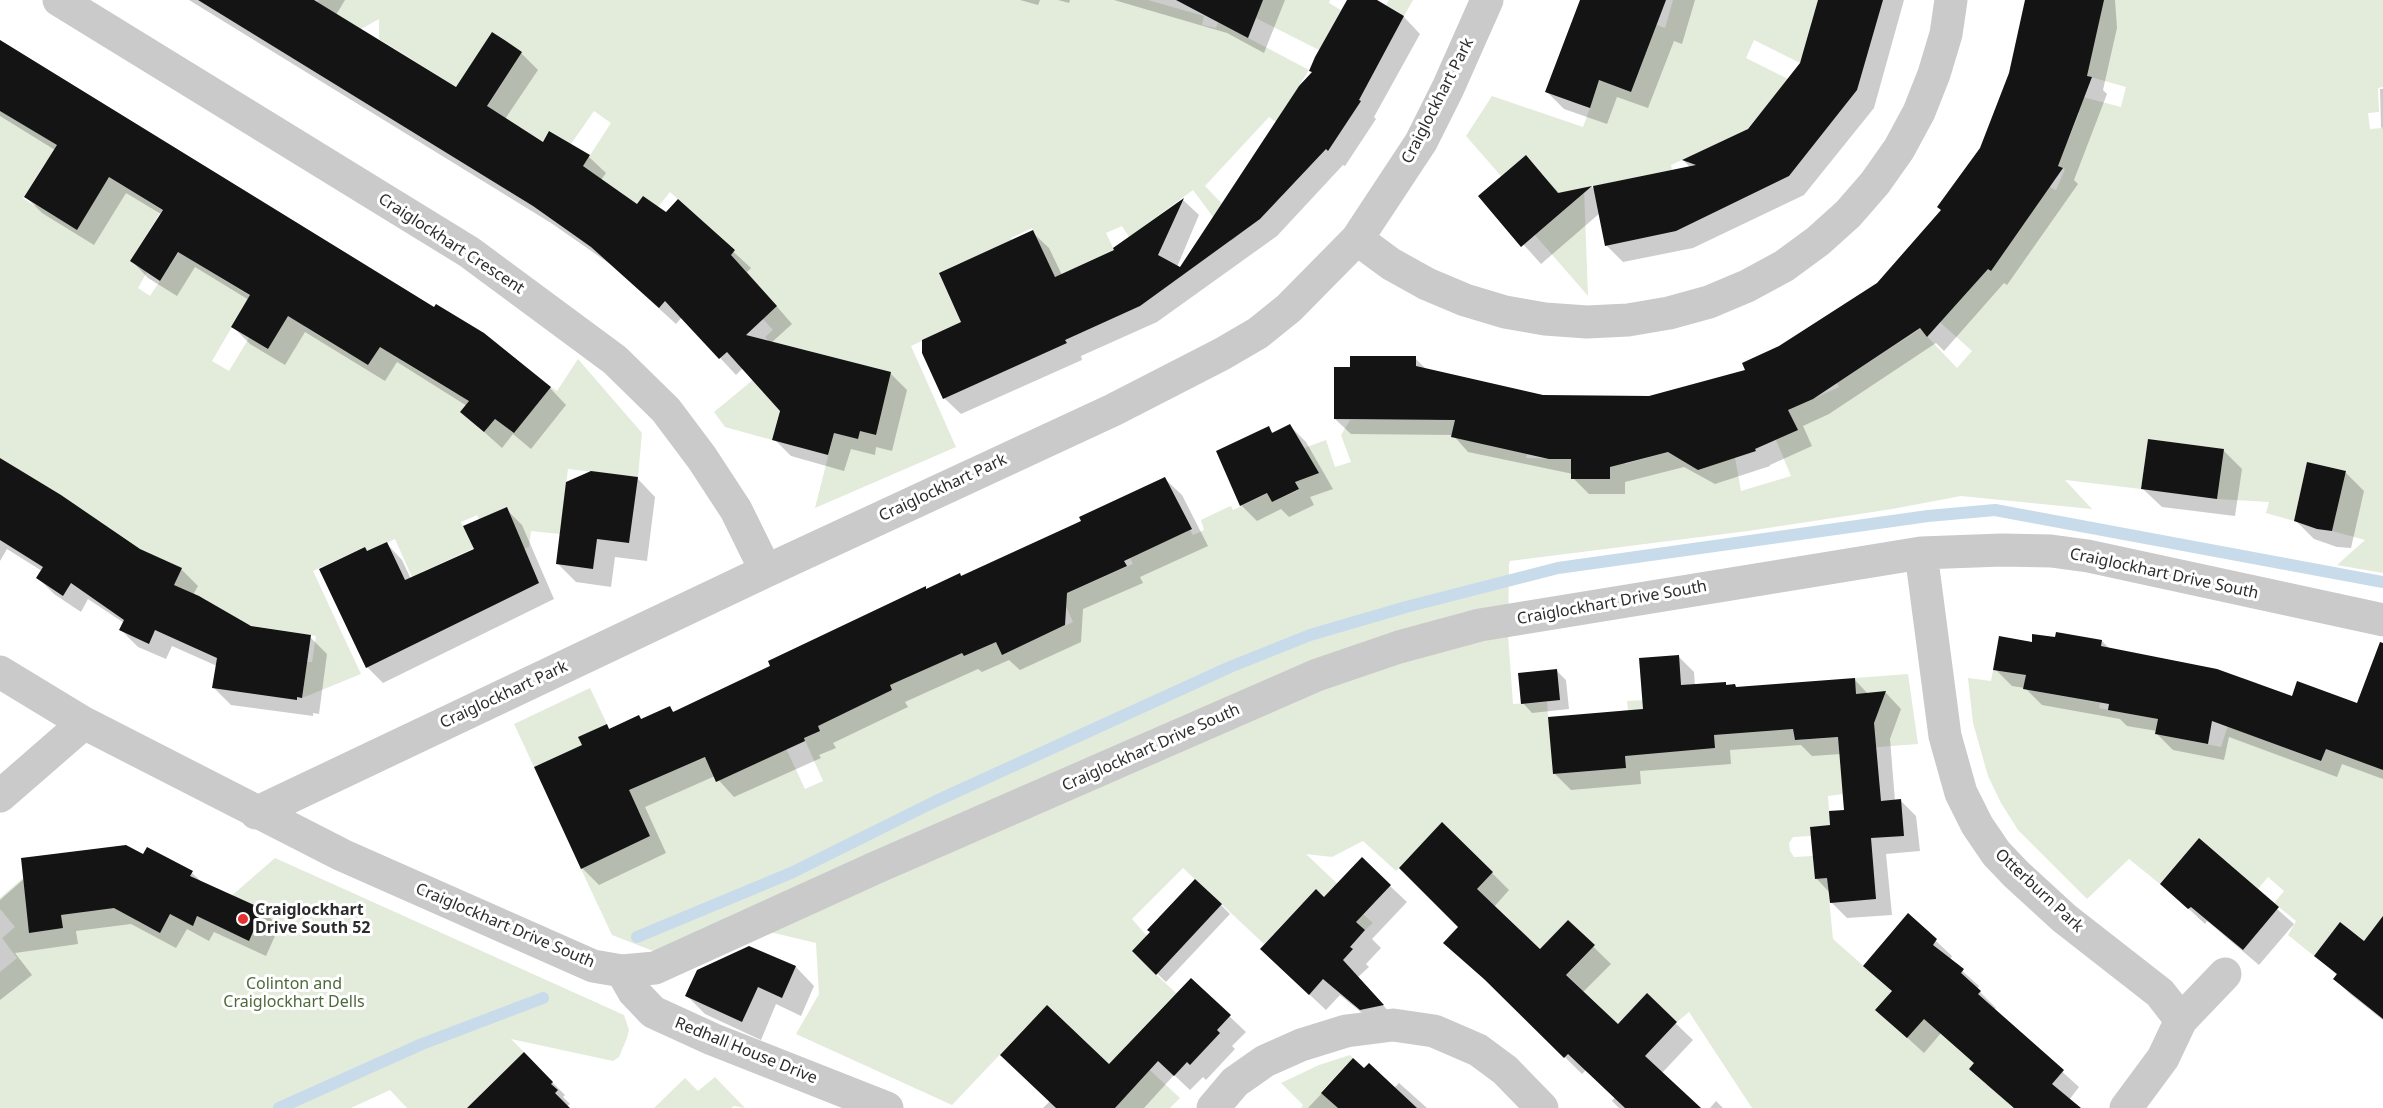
<!DOCTYPE html>
<style>
body{margin:0}
canvas{display:block;background:#fff}
</style>
<canvas width="2383" height="1108"></canvas>
<script>
const context = document.querySelector('canvas').getContext('2d');
context.lineJoin = 'round';
function fillPath(path, color) { context.fillStyle = color; context.fill(path, 'evenodd'); }
const poly = rows => new Path2D(rows.map(r => 'M' + r).join(''));
function stroke(path, color, width, dash) { context.strokeStyle = color; context.lineWidth = width; context.lineCap = dash ? 'butt' : 'round'; context.setLineDash(dash || []); context.stroke(path); }
function write(font, color, halo, rows, align = 'center') {
  context.font = font + ' "Noto Sans",sans-serif'; context.lineWidth = 6; context.setLineDash([]); context.textBaseline = 'middle'; context.strokeStyle = halo; context.fillStyle = color; for (const [text, x, y, turn = 0] of rows) {
    context.save(); context.translate(x, y); context.rotate((+turn || 0) * Math.PI / 180); context.textAlign = isNaN(turn) ? turn : align; if (halo) context.strokeText(text, 0, 0); context.fillText(text, 0, 0); context.restore();
  }
}
const green = poly([
 [319,0,1148,0,1204,16,1202,25,1216,28,1218,22,1309,70,1276,122,1269,117,1205,186,1246,229,1231,241,1193,190,1129,237,1122,226,1106,233,1114,250,1055,277,1032,228,1011,238,1026,272,970,286,960,263,939,273,961,322,911,346,956,447,815,508,834,433,858,439,860,431,876,435,875,368,796,348,772,440,725,427,714,412,782,356,765,337,773,330,763,319,777,306,718,269,735,250,670,192,658,207,643,196,637,204,583,166,611,123,594,111,571,144,550,131,543,142,487,107,522,52,492,32,456,87,379,39,379,19,361,29,317,2],
 [1263,0,1330,0,1329,3,1341,10,1319,50,1224,2,1260,6],
 [1389,0,1413,0,1404,16,1386,5],
 [1673,0,1818,0,1800,63,1754,40,1746,58,1788,79,1746,131,1671,165,1672,170,1584,188,1588,296,1535,235,1569,206,1526,155,1501,176,1466,136,1492,96,1583,127,1590,108,1572,102,1582,74,1631,92,1644,58,1637,17,1665,28],
 [2101,0,2383,0,2383,87,2378,88,2379,112,2368,113,2370,129,2383,128,2383,573,2337,565,2365,540,2332,531,2346,471,2307,462,2294,521,2266,513,2269,502,2217,499,2224,449,2148,439,2141,489,2065,480,2092,509,1961,496,1892,509,1748,531,1510,561,1509,564,1508,635,1513,704,1547,702,1553,774,1626,768,1621,711,1628,710,1627,701,1645,700,1668,752,1715,748,1714,735,1793,729,1795,740,1843,737,1875,717,1880,708,1880,703,1856,694,1855,678,1908,674,1918,744,1839,750,1843,794,1828,796,1830,825,1810,827,1811,836,1793,837,1789,843,1790,851,1794,857,1813,856,1815,879,1827,878,1833,939,1892,991,1876,1010,1978,1025,2014,1108,1752,1108,1689,1012,1677,1022,1647,994,1618,1024,1570,978,1567,975,1595,945,1568,920,1540,949,1490,901,1471,921,1462,905,1493,872,1442,823,1396,871,1363,841,1332,857,1306,854,1366,911,1363,914,1373,923,1365,930,1332,898,1329,901,1316,889,1264,944,1183,868,1132,919,1147,936,1132,952,1176,993,1125,1047,1180,1098,1170,1108,1117,1108,1079,1070,1047,1005,952,1105,796,1034,819,994,816,943,736,924,653,951,612,935,581,869,650,836,639,811,592,803,777,729,805,789,823,781,804,738,820,731,812,713,869,701,892,690,884,673,962,653,964,656,984,647,988,625,1002,654,1073,622,1061,596,1133,564,1130,558,1138,554,1190,530,1193,535,1204,530,1201,520,1224,509,1231,506,1233,510,1268,493,1272,502,1299,490,1295,480,1317,470,1304,448,1326,440,1335,467,1351,462,1341,435,1350,420,1435,420,1458,408,1452,437,1527,454,1526,458,1571,459,1572,479,1609,479,1609,459,1625,459,1625,464,1731,435,1741,491,1791,476,1776,440,1797,430,1788,410,1839,387,1837,383,1920,329,1957,368,1972,351,1933,316,1980,262,1991,270,2039,202,2034,179,2056,190,2065,169,2042,159,2069,138,2079,113,2063,106,2068,93,2121,107,2126,87,2087,76],
 [0,111,63,148,45,163,23,198,35,206,50,183,39,206,77,230,109,177,162,210,130,261,147,272,138,288,150,296,179,252,250,296,212,361,229,371,249,338,268,349,300,294,305,327,368,365,381,345,418,334,402,361,457,394,481,386,460,412,484,432,495,419,514,433,551,387,557,391,578,359,642,433,638,477,568,469,560,534,531,531,529,547,524,549,479,519,477,515,461,522,474,548,422,572,437,633,395,539,367,552,365,547,313,571,361,674,302,698,307,662,312,662,316,636,234,623,215,605,195,648,186,644,207,600,174,585,110,547,118,534,61,496,0,458],
 [1993,670,2026,675,2024,689,2100,703,2099,708,2158,719,2156,734,2221,747,2243,678,2257,683,2240,731,2320,761,2326,749,2354,759,2383,731,2383,935,2374,928,2364,941,2340,923,2314,956,2288,935,2296,921,2274,903,2284,891,2268,877,2258,889,2199,838,2160,884,2129,859,2087,899,2018,830,2001,803,1988,776,1973,723,1968,678,1991,681],
 [590,688,607,724,579,737,582,745,534,767,514,724],
 [77,851,143,909,137,921,160,933,170,914,193,925,212,889,229,898,275,858,624,1015,629,1030,627,1038,619,1057,613,1061,511,1039,524,1052,480,1095,492,1108,407,1108,390,1090,351,1108,0,1108,0,972,17,958,2,938,15,927,0,909,0,898,23,878,30,932,63,928,61,915,85,912],
 [1350,1055,1353,1058,1321,1092,1338,1108,1301,1108,1303,1105,1281,1083,1319,1065],
 [715,1077,745,1108,734,1106,731,1108,654,1108,685,1078,698,1091]
]);
const shadow = poly([
 [189,0,345,0,336,15,457,89,492,34,521,53,538,70,505,119,544,144,589,157,606,173,601,180,637,207,666,214,678,201,751,268,747,272,792,324,771,343,891,374,907,390,892,451,876,447,875,455,851,449,844,471,791,456,774,439,782,410,743,368,736,375,682,317,676,324,610,264,551,223],
 [1020,0,1040,0,1038,5],
 [1058,0,1070,0,1069,3],
 [1114,0,1285,0,1264,53,1227,33],
 [1348,0,1373,0,1404,17,1420,34,1374,117,1376,119,1345,166,1343,165,1277,236,1157,322,1081,356,1082,360,961,414,944,398,963,323,1032,232,1049,248,1062,275,1116,251,1115,249,1183,200,1199,215,1177,267,1180,269,1313,73,1311,71],
 [1581,0,1695,0,1682,44,1674,41,1648,108,1617,97,1607,124,1564,109,1547,92],
 [1820,0,1904,0,1874,108,1804,195,1693,248,1623,262,1606,245,1600,213,1541,264,1480,196,1526,157,1560,194,1592,187,1595,191,1691,168,1684,161,1749,130,1801,64],
 [2026,0,2115,0,2117,28,2103,90,2107,94,2074,180,2078,184,2007,285,2004,283,1944,351,1936,343,1829,414,1803,426,1812,446,1770,465,1770,466,1715,484,1684,467,1625,482,1625,494,1589,494,1573,478,1573,474,1468,452,1453,435,1351,434,1335,419,1352,368,1415,358,1427,370,1543,397,1649,397,1747,371,1878,284,1943,210,1981,149,2011,74],
 [0,40,550,388,566,405,531,449,513,434,502,448,462,412,467,406,397,362,385,381,305,332,285,365,250,344,233,327,249,300,195,267,177,296,148,278,132,261,161,214,126,193,94,245,42,213,26,197,55,150,0,116],
 [2380,89,2383,89,2383,129,2381,127],
 [1290,426,1306,442,1333,489,1310,497,1314,505,1289,517,1281,509,1257,521,1241,505,1268,428,1274,434],
 [2223,450,2242,469,2235,516,2162,507,2143,489],
 [0,460,139,550,181,569,198,586,193,595,250,628,310,637,327,654,319,714,313,713,313,716,231,705,214,688,217,666,172,646,166,659,138,647,121,630,124,623,88,599,81,612,54,594,38,578,42,571,7,549,0,561],
 [2346,473,2364,491,2351,548,2337,547,2314,539,2295,520],
 [637,478,655,497,647,561,615,557,611,587,576,582,558,564],
 [1165,479,1182,495,1208,546,1140,577,1143,583,1083,609,1081,642,1020,670,1009,660,982,672,978,669,905,702,908,707,833,743,836,748,819,755,821,758,734,797,715,776,645,807,666,853,599,885,582,868,584,745,606,725,610,729,642,721,670,708,674,712,927,590,962,577,1083,522],
 [506,509,522,525,554,599,383,683,367,667,387,544,402,560,411,579,476,549],
 [2102,641,2110,649,2293,698,2358,705,2383,688,2383,779,2342,764,2337,777,2229,737,2224,760,2173,750,2157,734,2157,731,2127,726,2120,719,2042,705,2025,688,2012,686,1995,669,2033,644],
 [1678,656,1694,672,1695,686,1725,684,1738,689,1854,679,1869,695,1886,693,1901,709,1890,739,1895,801,1900,800,1916,816,1920,851,1886,854,1892,915,1847,918,1831,902,1830,893,1816,878,1832,827,1846,811,1841,754,1812,756,1801,745,1730,750,1731,764,1640,771,1641,784,1571,790,1555,774,1644,710],
 [1556,670,1566,680,1569,709,1532,713,1523,703],
 [2199,840,2294,924,2259,965,2207,921,2205,924,2162,884],
 [143,856,192,873,203,883,263,910,279,927,266,956,214,932,209,941,187,929,176,948,131,924,76,931,78,944,15,953,32,975,0,1000,0,900,25,878],
 [1401,868,1492,873,1509,890,1494,907,1540,951,1568,922,1611,964,1583,992,1618,1026,1647,996,1693,1040,1662,1073,1698,1108,1619,1108,1612,1101,1615,1097,1586,1070,1582,1074,1503,996,1445,943,1460,927],
 [1390,886,1407,902,1372,939,1381,948,1366,964,1369,967,1358,977,1399,1023,1378,1026,1340,995,1326,1010,1278,965,1324,899],
 [1221,905,1230,914,1166,982,1134,951],
 [1908,915,1952,956,1950,960,1979,986,1977,989,1996,1008,1994,1010,2079,1087,2069,1100,2077,1108,2014,1108,1987,1085,1975,1064,1941,1033,1924,1053,1877,1010,1893,992],
 [2383,937,2383,1020,2350,994,2335,979,2338,976,2316,956],
 [749,947,796,967,814,986,801,1016,776,1004,761,1040,705,1014,687,996],
 [1191,980,1246,1032,1232,1046,1235,1049,1206,1080,1203,1077,1190,1090,1174,1075,1144,1108,1043,1108,1050,1101,1109,1066],
 [524,1054,565,1095,563,1097,570,1104,567,1106,569,1108,494,1108],
 [1353,1060,1364,1070,1394,1088,1399,1083,1427,1108,1308,1108],
 [1716,1101,1723,1108,1710,1108]
]);
const stream = poly([
 [637,937,791,873,936,801,1230,667,1310,635,1406,607,1558,568,1928,516,1995,510,2383,582],
 [279,1108,422,1044,543,998]
]);
const building = poly([
 [198,0,314,0,456,87,492,32,506,41,522,52,487,106,543,142,549,131,590,155,583,166,637,204,643,196,666,212,678,199,735,250,731,255,777,306,746,335,891,372,876,435,860,431,858,439,834,433,828,455,772,440,780,411,727,352,719,359,665,301,659,308,591,247,533,206],
 [1176,0,1263,0,1248,38],
 [1347,0,1377,0,1404,16,1359,100,1361,101,1328,151,1326,149,1260,219,1140,306,1065,340,1067,343,943,399,922,353,922,340,961,322,939,273,1033,230,1055,277,1114,250,1113,248,1184,198,1158,255,1180,267,1299,86,1312,72,1309,71,1315,57],
 [1580,0,1666,0,1631,92,1599,80,1590,108,1545,92],
 [1818,0,1883,0,1857,90,1789,176,1676,231,1605,246,1593,186,1696,165,1682,160,1748,129,1800,63],
 [2025,0,2104,0,2087,76,2092,77,2058,166,2063,168,1991,271,1988,269,1927,337,1920,328,1813,399,1788,410,1798,430,1755,449,1756,451,1698,470,1668,452,1610,467,1610,479,1571,479,1571,459,1549,459,1451,437,1455,420,1334,419,1334,367,1350,367,1350,356,1416,356,1416,366,1543,395,1649,396,1745,370,1742,363,1779,346,1877,283,1941,210,1937,207,1980,148,2009,73],
 [0,40,434,307,436,304,484,333,551,387,514,433,495,419,484,432,460,412,469,401,380,347,368,365,288,316,268,349,231,327,250,295,178,252,160,281,130,261,163,210,109,177,77,230,24,197,57,145,0,111],
 [1526,155,1558,193,1592,186,1521,247,1478,196],
 [1290,424,1319,473,1295,482,1299,489,1272,502,1267,493,1240,506,1216,451,1269,426,1272,433],
 [2148,439,2224,449,2217,499,2141,489],
 [0,458,61,495,140,549,182,568,174,585,199,596,251,626,311,635,302,698,297,697,297,700,212,688,217,658,155,630,149,644,119,630,124,620,71,583,63,596,36,578,43,567,0,540],
 [2307,462,2346,471,2332,531,2317,529,2294,521],
 [591,471,638,477,629,543,597,539,593,569,556,564,566,482],
 [1165,477,1192,529,1124,561,1127,566,1067,593,1065,625,1002,655,996,642,964,656,962,653,890,685,892,690,818,726,820,731,804,738,805,741,716,782,705,757,629,790,650,836,581,869,534,767,582,745,578,737,607,724,609,729,639,715,641,719,670,706,673,712,770,666,768,661,926,586,926,589,960,573,961,576,1081,521,1079,517],
 [507,507,539,583,366,668,319,569,365,547,367,551,387,542,405,580,474,549,463,526],
 [2056,632,2102,640,2101,646,2217,669,2292,696,2297,681,2357,703,2380,642,2383,643,2383,770,2326,749,2321,761,2212,721,2208,744,2155,734,2158,719,2108,710,2109,704,2023,689,2026,675,1993,670,1999,636,2032,642,2032,634,2055,637],
 [1679,655,1681,685,1726,682,1726,685,1735,684,1736,687,1855,678,1856,694,1886,691,1874,723,1881,801,1901,799,1904,836,1871,838,1876,899,1830,903,1827,878,1815,879,1810,827,1830,825,1829,811,1844,810,1838,737,1795,740,1793,729,1714,735,1715,748,1625,756,1626,768,1553,774,1548,717,1643,709,1639,658],
 [1557,669,1560,700,1521,704,1518,673],
 [1442,822,1493,872,1477,889,1540,949,1568,920,1595,945,1566,975,1618,1024,1647,993,1677,1022,1645,1056,1701,1108,1625,1108,1568,1054,1564,1058,1484,979,1443,943,1458,927,1399,868],
 [2199,838,2279,907,2243,950,2191,907,2188,909,2160,884],
 [126,845,143,854,147,847,193,871,190,876,263,909,249,941,197,916,193,926,170,914,160,933,114,908,61,915,63,928,29,933,21,858],
 [1362,857,1391,885,1356,922,1365,930,1350,947,1353,949,1343,960,1384,1005,1360,1010,1323,979,1309,995,1260,949,1316,889,1324,897],
 [1195,879,1222,904,1156,975,1132,951,1150,932,1147,930],
 [1908,913,1937,939,1933,945,1964,969,1961,973,1981,991,1978,994,2064,1070,2052,1084,2081,1108,2014,1108,1969,1069,1974,1063,1924,1019,1907,1038,1875,1010,1892,991,1863,966],
 [2383,916,2383,1019,2333,979,2337,974,2314,956,2340,922,2364,941],
 [749,946,796,966,782,998,758,987,742,1022,685,996,697,970],
 [1191,978,1231,1015,1217,1030,1220,1033,1190,1065,1187,1062,1174,1076,1158,1061,1115,1108,1056,1108,1000,1055,1047,1005,1109,1064],
 [524,1052,553,1082,551,1084,558,1090,555,1093,570,1108,467,1108],
 [1353,1058,1364,1068,1369,1063,1417,1108,1338,1108,1321,1093]
]);
const street = poly([
 [59,0,469,252,615,360,666,410,702,458,736,510,766,571],
 [1357,239,1391,264,1427,284,1465,300,1505,312,1545,319,1587,322,1628,320,1669,313,1709,302,1747,286,1784,266,1818,241,1848,214,1875,183,1899,149,1919,112,1934,74,1946,34,1951,0],
 [1921,553,1945,736,1961,793,1977,825,1996,853,2016,874,2064,918,2160,993,2181,1020,2163,1058,2126,1108],
 [0,672,84,723,342,855,593,966,622,971,655,968,875,868,1317,675,1399,647,1480,625,1921,553,2002,550,2051,551,2088,556,2383,620],
 [0,796,84,723],
 [256,813,766,571,1113,410,1222,354,1258,333,1289,308,1357,239,1421,142,1448,88,1487,0],
 [622,971,634,992,653,1012,712,1039,887,1108],
 [2181,1020,2225,974],
 [1213,1108,1235,1082,1265,1061,1301,1045,1346,1031,1393,1025,1434,1031,1478,1050,1505,1070,1542,1108]
]);
const markers = [
 [243,919,6,"#e43033"]
];
const streetNames = [
 ["Craiglockhart Park",1438,101,-63],
 ["Craiglockhart Crescent",451,244,33],
 ["Craiglockhart Park",943,488,-25],
 ["Craiglockhart Drive South",2164,574,12],
 ["Craiglockhart Drive South",1612,603,-10],
 ["Craiglockhart Park",504,695,-25],
 ["Craiglockhart Drive South",1151,748,-24],
 ["Otterburn Park",2039,891,43],
 ["Craiglockhart Drive South",505,926,23],
 ["Redhall House Drive",746,1051,22]
];
const poiNames = [
 ["Craiglockhart",255,910],
 ["Drive South 52",255,928]
];
const parkNames = [
 ["Colinton and",294,984],
 ["Craiglockhart Dells",294,1002]
];
fillPath(green, '#e3ebdb');
fillPath(shadow, '#0003');
stroke(stream, '#c7dbeb', 12);
fillPath(building, '#141414');
stroke(street, '#cacaca', 33);
for (const [x, y, r, color] of markers) { const dot = new Path2D(); dot.arc(x, y, r, 0, 2 * Math.PI); context.fillStyle = color; context.fill(dot); stroke(dot, '#fff', 2); }
write('16px', '#2d2d2d', '#fff', streetNames);
write('bold 16px', '#2d2d2d', '#fff', poiNames, 'left');
write('16px', '#4e693b', '#fff', parkNames);
</script>
